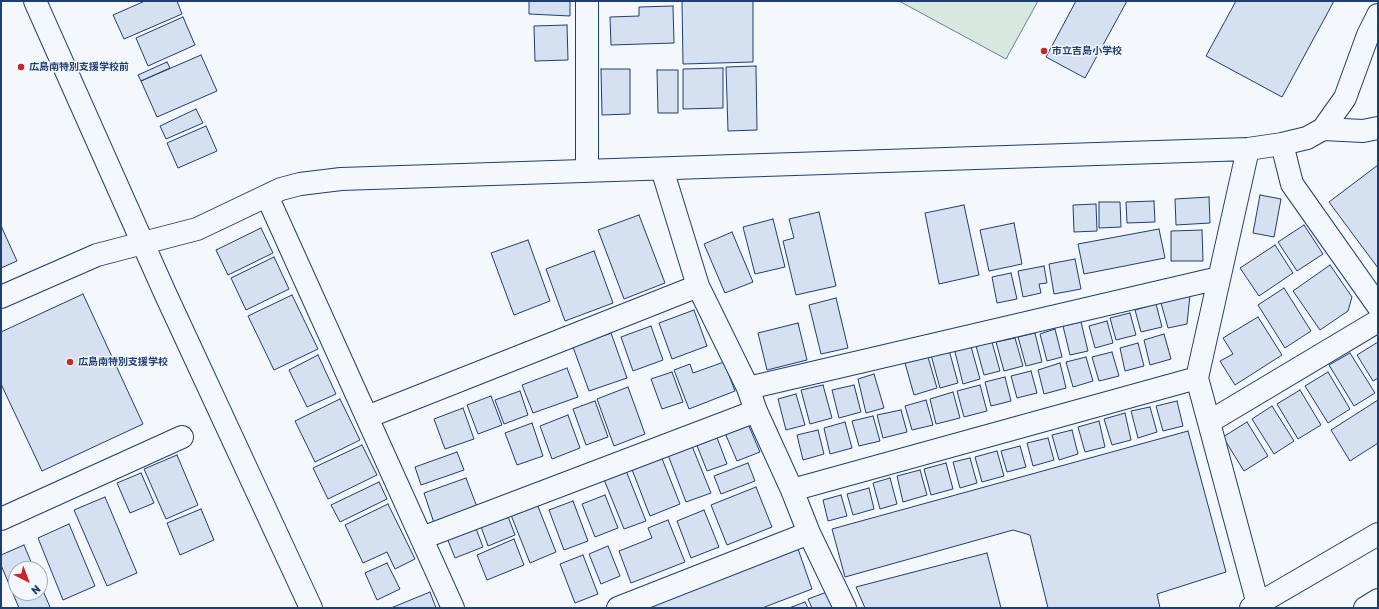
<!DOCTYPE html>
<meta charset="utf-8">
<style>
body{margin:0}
#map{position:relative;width:1379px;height:609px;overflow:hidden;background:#f4f7fb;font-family:Rubik,sans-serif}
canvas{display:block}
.frame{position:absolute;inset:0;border:2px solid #1d3f73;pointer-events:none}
.north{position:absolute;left:8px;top:561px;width:40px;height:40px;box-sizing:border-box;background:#f4f7fb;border:1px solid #9eadc5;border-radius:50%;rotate:138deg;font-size:11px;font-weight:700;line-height:16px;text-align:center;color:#1d3f73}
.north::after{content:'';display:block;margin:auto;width:14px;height:18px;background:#c62828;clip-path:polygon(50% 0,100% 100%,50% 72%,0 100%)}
</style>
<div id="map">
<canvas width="1379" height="609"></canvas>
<div class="frame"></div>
<div class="north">N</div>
</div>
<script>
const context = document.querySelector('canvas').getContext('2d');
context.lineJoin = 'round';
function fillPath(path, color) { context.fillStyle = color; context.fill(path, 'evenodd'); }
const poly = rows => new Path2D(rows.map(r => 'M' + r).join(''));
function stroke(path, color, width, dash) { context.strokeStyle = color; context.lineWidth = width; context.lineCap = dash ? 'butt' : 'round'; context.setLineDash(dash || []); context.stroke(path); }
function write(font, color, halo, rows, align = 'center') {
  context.font = font + ' Rubik,"Noto Sans JP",sans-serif'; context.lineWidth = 3; context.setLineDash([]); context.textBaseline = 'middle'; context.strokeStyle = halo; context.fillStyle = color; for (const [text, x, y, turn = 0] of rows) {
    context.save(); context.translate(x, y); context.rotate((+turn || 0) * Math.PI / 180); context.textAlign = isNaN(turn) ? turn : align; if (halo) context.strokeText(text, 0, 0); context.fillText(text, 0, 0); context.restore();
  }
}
const green = poly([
 [899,1,1038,1,1006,59,899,1]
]);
const building = poly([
 [145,1,177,1,182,14,124,39,113,15,145,1],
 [529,1,570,1,570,16,529,14,529,1],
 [682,1,753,1,753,62,683,64,682,1],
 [1076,1,1127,1,1085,78,1046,57,1076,1],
 [1236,1,1334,1,1282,97,1206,56,1236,1],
 [673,6,674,43,611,45,610,17,639,16,639,7,673,6],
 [183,17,195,45,148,66,136,38,183,17],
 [567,25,568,60,535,61,534,26,567,25],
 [201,55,217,91,157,117,141,81,201,55],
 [167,62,170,68,141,81,138,75,167,62],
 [756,66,757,130,728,131,726,67,756,66],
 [723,68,723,108,683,109,683,69,723,68],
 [601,69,630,69,630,114,602,115,601,69],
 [657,70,678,70,678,113,658,113,657,70],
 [196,109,203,123,166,139,160,126,196,109],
 [206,126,217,151,178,168,167,143,206,126],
 [1378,165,1378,268,1329,202,1378,165],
 [1260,195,1281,199,1274,237,1253,233,1260,195],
 [1209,197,1210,223,1176,225,1175,199,1209,197],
 [1154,201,1155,222,1127,223,1126,202,1154,201],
 [1099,202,1120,202,1121,227,1099,228,1099,202],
 [1096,204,1097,231,1074,232,1073,205,1096,204],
 [964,205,979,275,939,284,925,213,964,205],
 [819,212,836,286,796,295,783,241,794,238,789,219,819,212],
 [639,215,665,283,624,299,598,230,639,215],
 [773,219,785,267,755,274,743,227,773,219],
 [1014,223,1022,264,989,271,980,230,1014,223],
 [1304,225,1323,254,1297,271,1278,242,1304,225],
 [2,228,17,261,1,268,1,229,2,228],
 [261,228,273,253,228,275,216,250,261,228],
 [1159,229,1165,258,1084,274,1078,244,1159,229],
 [1202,230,1203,261,1171,261,1171,231,1202,230],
 [732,232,753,282,725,293,704,244,732,232],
 [528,240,550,301,514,315,491,253,528,240],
 [1275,245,1293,273,1259,296,1240,268,1275,245],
 [594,251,613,303,565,321,546,269,594,251],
 [274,257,289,289,246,310,231,278,274,257],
 [1075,259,1081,289,1054,294,1049,264,1075,259],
 [1330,265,1352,297,1348,311,1320,330,1293,291,1330,265],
 [1044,266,1047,283,1039,284,1041,293,1023,297,1018,271,1044,266],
 [1011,273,1017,299,997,303,992,277,1011,273],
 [1284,288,1311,331,1285,348,1258,305,1284,288],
 [83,294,143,424,42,471,1,384,1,332,83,294],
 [292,295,318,349,274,370,248,316,292,295],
 [1190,295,1187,324,1168,328,1161,303,1190,295],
 [836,298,848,348,821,354,809,305,836,298],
 [1156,304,1162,327,1141,332,1135,310,1156,304],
 [694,310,707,346,672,359,659,323,694,310],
 [1130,313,1136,335,1116,340,1110,318,1130,313],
 [1258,317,1282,355,1235,385,1220,361,1233,354,1223,338,1258,317],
 [1107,321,1113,343,1095,348,1089,326,1107,321],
 [1081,322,1088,351,1070,355,1063,326,1081,322],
 [798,323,807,360,767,370,758,333,798,323],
 [651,326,663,360,633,371,621,337,651,326],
 [1055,329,1062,357,1047,361,1040,334,1055,329],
 [611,333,627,378,589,391,573,347,611,333],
 [1035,333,1042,362,1026,366,1018,337,1035,333],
 [1164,334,1171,359,1150,365,1144,340,1164,334],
 [1015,338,1023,366,1004,371,996,342,1015,338],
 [992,342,1000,371,984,375,976,346,992,342],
 [1378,342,1378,378,1373,381,1357,355,1378,342],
 [970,343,980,379,963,384,954,348,970,343],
 [1138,343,1144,366,1125,371,1120,348,1138,343],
 [949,350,958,383,940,388,931,355,949,350],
 [1112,352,1119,376,1099,381,1092,357,1112,352],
 [1350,353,1375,393,1354,406,1329,365,1350,353],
 [318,355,336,394,307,407,289,370,318,355],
 [928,357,937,388,914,395,905,363,928,357],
 [1086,357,1093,381,1073,387,1066,362,1086,357],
 [724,362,735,391,689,409,674,370,690,364,693,373,724,362],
 [1060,363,1066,388,1044,394,1038,370,1060,363],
 [567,368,578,397,533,413,522,385,567,368],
 [1031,371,1037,393,1017,398,1011,376,1031,371],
 [672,372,683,402,662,409,651,379,672,372],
 [1328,372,1350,409,1328,423,1305,386,1328,372],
 [874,374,884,408,866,413,858,379,874,374],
 [1005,377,1011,401,991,406,985,382,1005,377],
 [823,385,832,418,810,424,801,390,823,385],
 [854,385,861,412,839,418,832,390,854,385],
 [980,385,987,411,964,417,957,391,980,385],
 [628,387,645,434,614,446,597,399,628,387],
 [1300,390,1321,425,1298,439,1277,404,1300,390],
 [520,391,528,415,504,424,495,400,520,391],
 [953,392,960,418,936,424,930,399,953,392],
 [796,394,805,425,786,430,778,399,796,394],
 [491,396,502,425,478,434,467,405,491,396],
 [340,399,360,440,315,462,295,421,340,399],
 [926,400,933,425,912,430,905,406,926,400],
 [1378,400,1378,443,1350,461,1331,430,1378,400],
 [595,401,608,437,586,445,573,409,595,401],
 [1177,401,1183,426,1163,431,1156,406,1177,401],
 [1272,406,1294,441,1274,454,1252,419,1272,406],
 [1150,407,1157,432,1138,438,1131,411,1150,407],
 [463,408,474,439,445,449,434,419,463,408],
 [901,410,907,432,883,438,877,415,901,410],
 [1125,413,1131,440,1112,445,1104,419,1125,413],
 [568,415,580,448,552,459,540,426,568,415],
 [873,416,880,441,859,446,852,421,873,416],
 [1099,421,1105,447,1085,452,1078,427,1099,421],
 [845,422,852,448,830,454,824,428,845,422],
 [1247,422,1268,456,1244,471,1223,437,1247,422],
 [532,423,543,456,517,465,505,433,532,423],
 [748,424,760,452,737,461,725,433,748,424],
 [818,430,824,454,803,460,797,435,818,430],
 [1072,430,1078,454,1059,460,1052,435,1072,430],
 [1188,431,1226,572,1157,594,1160,608,1048,608,1030,535,1013,530,845,577,832,529,1188,431],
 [716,435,727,464,707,471,696,443,716,435],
 [1048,438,1054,460,1033,466,1027,443,1048,438],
 [362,445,377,475,328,499,313,468,362,445],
 [692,446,711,493,686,502,668,455,692,446],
 [1020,446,1026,467,1007,472,1001,451,1020,446],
 [997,451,1004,476,982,482,975,457,997,451],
 [457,452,464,470,421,485,415,467,457,452],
 [177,455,198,505,166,519,144,469,177,455],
 [661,456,680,504,650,516,631,467,661,456],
 [970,458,977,483,960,488,953,462,970,458],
 [748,463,755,481,721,494,714,476,748,463],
 [946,463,953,489,931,495,924,469,946,463],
 [625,468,646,521,624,529,603,477,625,468],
 [920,470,927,495,903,502,897,476,920,470],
 [141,473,154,503,130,513,117,483,141,473],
 [466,478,477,507,434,523,424,493,466,478],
 [890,478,897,504,880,509,873,483,890,478],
 [379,482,387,499,340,522,331,505,379,482],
 [756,487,772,527,727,545,711,505,756,487],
 [869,488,874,509,853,515,847,494,869,488],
 [605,495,618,528,595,537,582,504,605,495],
 [841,495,847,516,828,521,823,500,841,495],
 [105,497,137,573,107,586,74,510,105,497],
 [573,501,588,541,564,550,549,510,573,501],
 [388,504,415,559,395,569,387,552,363,563,345,525,388,504],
 [537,504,556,552,530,563,511,515,537,504],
 [201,509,214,540,180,555,167,523,201,509],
 [704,510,719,547,691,558,677,521,704,510],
 [507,514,515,535,488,546,480,524,507,514],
 [668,520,685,562,631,583,619,551,652,538,648,528,668,520],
 [69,524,95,586,63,600,38,538,69,524],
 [475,526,483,547,455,558,447,538,475,526],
 [514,539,524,565,487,580,477,555,514,539],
 [24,545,34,569,16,569,16,593,40,593,40,584,50,607,47,608,19,608,1,565,1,555,24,545],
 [608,546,620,576,601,584,589,554,608,546],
 [798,549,812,589,762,608,640,608,798,549],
 [987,553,1001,608,865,608,856,587,987,553],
 [583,555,598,594,575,603,560,564,583,555],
 [387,563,400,589,377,600,365,573,387,563],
 [430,592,436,608,391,608,430,592],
 [827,592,833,608,812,608,808,599,827,592],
 [805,602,808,608,789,608,805,602]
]);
const minor = poly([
 [35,1,165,293,311,608],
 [1323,129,1363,131,1378,128],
 [1282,144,1292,184,1378,306],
 [1248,149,1197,378,1259,608],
 [662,169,698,286,748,388,756,411,792,490,809,533,845,608],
 [587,171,587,1],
 [267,196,453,608],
 [1,297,97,255,197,229,281,189,300,184,341,179,1248,149,1282,144,1307,138,1323,129,1345,98,1368,35,1378,15],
 [748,388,1219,278],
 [367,417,698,286],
 [1209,422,1378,321],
 [792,490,1197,378],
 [1,519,182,437],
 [422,538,756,411],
 [618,608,809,533],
 [1251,608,1378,534],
 [1365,608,1378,600]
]);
const markers = [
 [1044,51,4,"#c62828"],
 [21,67,4,"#c62828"],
 [70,362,4,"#c62828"]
];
const poiNames = [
 ["市立吉島小学校",1052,51],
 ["広島南特別支援学校前",29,67],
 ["広島南特別支援学校",78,362]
];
fillPath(green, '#d7e8df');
stroke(green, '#687fa3', 1);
fillPath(building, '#d5e0f0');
stroke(building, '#1d3f73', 1);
stroke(minor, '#1d3f73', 24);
stroke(minor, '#f4f7fb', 22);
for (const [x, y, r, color] of markers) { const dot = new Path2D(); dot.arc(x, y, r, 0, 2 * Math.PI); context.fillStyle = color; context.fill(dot); stroke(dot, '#f4f7fb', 1.5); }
write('bold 10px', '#1d3f73', '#f4f7fb', poiNames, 'left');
</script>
